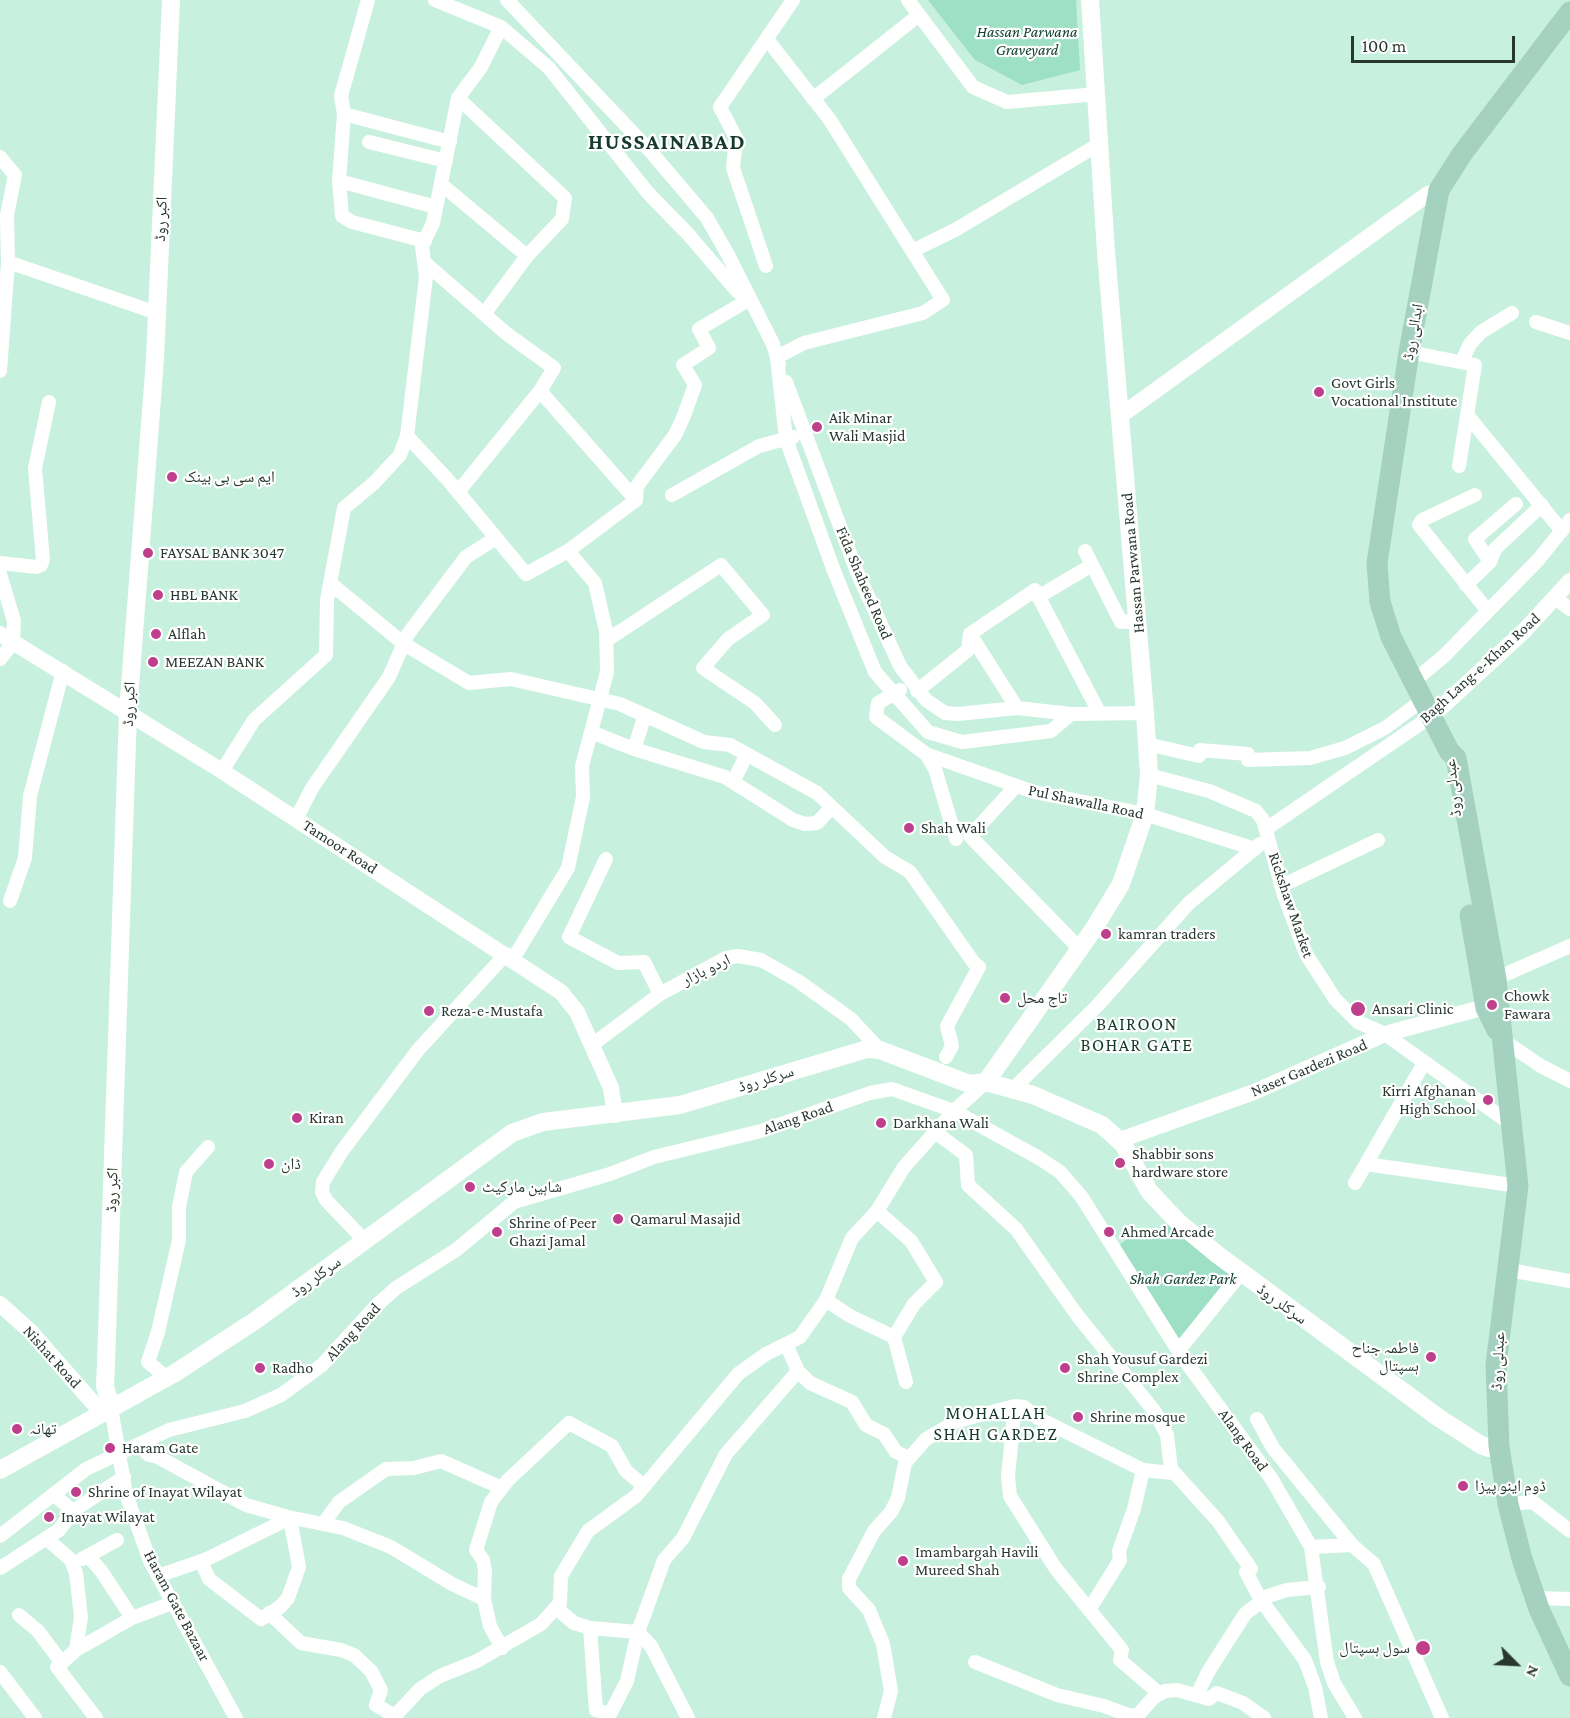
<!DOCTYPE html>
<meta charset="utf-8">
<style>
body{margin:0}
#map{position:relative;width:1570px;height:1718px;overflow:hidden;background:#c8f0df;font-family:"Crimson Pro",serif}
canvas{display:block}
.north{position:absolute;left:1486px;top:1634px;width:60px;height:60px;-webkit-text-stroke:4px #fff;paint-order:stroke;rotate:114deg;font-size:16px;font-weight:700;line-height:24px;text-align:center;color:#283831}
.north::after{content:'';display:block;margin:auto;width:21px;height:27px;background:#283831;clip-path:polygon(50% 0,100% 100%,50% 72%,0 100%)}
.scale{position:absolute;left:1351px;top:36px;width:164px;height:27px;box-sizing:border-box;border:3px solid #283831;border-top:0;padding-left:8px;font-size:18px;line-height:21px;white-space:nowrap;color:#283831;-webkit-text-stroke:4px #fff;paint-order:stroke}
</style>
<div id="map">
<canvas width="1570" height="1718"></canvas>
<div class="north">N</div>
<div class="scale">100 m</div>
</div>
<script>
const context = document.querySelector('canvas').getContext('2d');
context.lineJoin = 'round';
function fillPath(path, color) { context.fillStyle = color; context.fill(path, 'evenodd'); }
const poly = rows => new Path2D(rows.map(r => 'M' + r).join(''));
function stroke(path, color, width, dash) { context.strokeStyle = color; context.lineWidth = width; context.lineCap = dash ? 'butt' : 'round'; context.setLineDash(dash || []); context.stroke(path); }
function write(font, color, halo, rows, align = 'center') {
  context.font = font + ' "Crimson Pro","Noto Naskh Arabic",serif'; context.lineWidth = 4.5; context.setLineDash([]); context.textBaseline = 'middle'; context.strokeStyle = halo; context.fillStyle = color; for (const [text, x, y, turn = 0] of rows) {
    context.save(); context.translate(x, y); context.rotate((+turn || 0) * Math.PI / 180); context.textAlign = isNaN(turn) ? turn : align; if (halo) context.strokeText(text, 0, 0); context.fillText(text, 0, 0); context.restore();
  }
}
const green = poly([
 [928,0,1076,0,1080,70,1022,85,975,60],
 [1175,1218,1241,1273,1179,1350,1115,1248,1138,1231,1145,1240]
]);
const minor = poly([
 [368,0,341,96,344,114,339,181,342,216,352,222,425,241],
 [435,0,501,27,549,68,648,193,688,234,737,291,750,299,699,329,709,348,683,365,695,385,683,418,675,435,637,486,636,500,568,551],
 [507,0,652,153,707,218,727,253,773,344,779,364],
 [908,0,973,87,1007,102,1097,94],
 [767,39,830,120,943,300,923,313,804,343,777,357,786,439,834,571,875,672,928,732,962,742,1051,731,1071,714],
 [458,98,565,198,562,219,527,256,484,314],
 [813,99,919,15],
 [344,114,450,142],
 [369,142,446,161],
 [0,157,15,175,7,215,8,262,0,371],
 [339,181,436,207],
 [441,184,527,256],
 [912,251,955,230,1101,143],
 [8,262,157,313],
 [424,262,507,334,554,368,540,391],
 [766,266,733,168,736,138,720,107,793,0],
 [1536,322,1570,333],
 [1409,352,1475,365,1459,466],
 [1462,361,1470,344,1481,332,1512,313],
 [786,382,857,572,900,666,926,700,945,713,958,714,1017,708,1071,714,1145,713],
 [1468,416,1562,531],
 [407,436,448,480,526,574,568,551,595,583,606,631,607,672,582,766,583,797,568,868,513,959],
 [458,492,540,391,636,500],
 [672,495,759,446,793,437],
 [1475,495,1422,520,1419,525,1487,610],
 [1085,551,1121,622,1138,621],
 [1490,562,1475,539,1516,504],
 [0,563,36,567,41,565,43,560,35,468,49,402],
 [0,574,14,621,13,643,0,659],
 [330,583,404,644,469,683,511,679,620,704,704,742,730,745,817,793,885,857,910,872,974,963,979,967,947,1026,952,1046,946,1057],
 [1466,585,1490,562,1495,549,1542,505],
 [1038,597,1092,565],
 [1555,598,1570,609],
 [970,634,1017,708],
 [607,640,721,565,763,615,728,639,703,668,755,703,775,725],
 [1414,681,1444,656,1539,559,1570,520],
 [900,690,878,703,876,717,926,754,1034,792,1145,814,1255,849],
 [917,691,968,650,970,634,1035,590,1100,714],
 [591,732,634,749,725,777,793,820,805,824,817,823,832,807],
 [1147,744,1199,756,1200,750,1248,754,1248,760,1310,758,1345,748,1385,728,1424,699],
 [634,749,645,715],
 [926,754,935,769,956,839],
 [222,771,254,720,326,655,327,600,344,508,374,483,400,455,407,436,426,277,422,246,433,223,458,98,481,67,501,27],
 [1149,775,1209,791,1256,811,1263,820,1284,895,1306,954,1335,999,1358,1022,1385,1034,1511,1124],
 [733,782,747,754],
 [1016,786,970,836,1080,949],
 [296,819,312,788,389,677,408,634,466,557,496,538],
 [1266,829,1433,715],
 [606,859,569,937,618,963,644,962,660,994],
 [1281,886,1378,840],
 [10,901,25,858,30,796,63,671],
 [1490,981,1570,946],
 [1501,1039,1541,1066,1570,1081],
 [592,1045,660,994,726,958,738,956,761,960,798,981,851,1019,880,1050],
 [1013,1089,1097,1006,1189,903,1260,844],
 [935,1132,966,1155,968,1185,1016,1229,1077,1315,1155,1412,1167,1435,1171,1469,1218,1521,1251,1569,1246,1572,1261,1600,1305,1660,1315,1687,1321,1718],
 [1366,1164,1518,1186],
 [1355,1183,1424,1063],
 [877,1211,911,1241,936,1282,914,1304,894,1337,906,1382],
 [365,1241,326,1200,322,1192,323,1182,342,1151,418,1050,506,954],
 [1509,1270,1570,1281],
 [826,1300,850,1316,894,1337],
 [786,1344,798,1371,810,1383,852,1402,866,1425,884,1434,896,1452,909,1458],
 [1179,1350,1241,1273],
 [167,1378,148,1362,158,1332,179,1240,179,1207,186,1172,208,1147],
 [1015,1406,1008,1476,1010,1496,1056,1569,1122,1650,1120,1660,1160,1694],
 [111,1408,126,1494,150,1561,236,1718],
 [1257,1419,1273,1448,1352,1545],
 [139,1445,149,1455,158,1457,246,1505,288,1517,343,1528,391,1547,452,1584,484,1599],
 [54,1495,73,1511,124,1477],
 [1508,1504,1533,1502,1570,1531],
 [323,1524,339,1502,386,1469,414,1468,441,1461,502,1488],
 [0,1536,86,1469,169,1430,245,1411,281,1395,322,1365,377,1305,396,1288,456,1250,514,1202,610,1174,654,1157,761,1131,870,1093,892,1089,954,1111,1039,1158,1060,1172,1081,1196,1181,1355,1271,1478,1311,1547,1327,1662,1334,1683,1355,1718],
 [46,1538,71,1560,76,1573,81,1617,76,1650],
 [1311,1547,1352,1545,1374,1564,1442,1718],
 [89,1557,102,1572,132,1618],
 [82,1559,117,1540],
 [0,1568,59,1530,73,1511],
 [158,1576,201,1561,207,1559,290,1518,299,1567,288,1598,280,1607,261,1619,209,1579,201,1561],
 [1535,1598,1570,1599],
 [556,1608,574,1623,590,1628,638,1632,651,1646,688,1718],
 [1089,1610,1120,1560,1119,1551,1134,1509,1143,1470],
 [269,1613,301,1643,341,1650,354,1655,371,1671,381,1690,376,1705,395,1716],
 [19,1615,38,1631,62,1663],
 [590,1628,596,1710,610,1714],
 [502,1648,490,1626,484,1599,485,1571,483,1560,476,1550,491,1502,508,1480,569,1423,612,1446,626,1471,644,1486],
 [975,1662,1057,1695,1104,1706,1131,1716,1139,1714,1154,1697,1165,1691,1177,1690,1209,1699,1217,1693,1243,1703,1264,1718],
 [0,1672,35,1718],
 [1197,1695,1208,1672,1245,1614,1268,1596,1287,1590,1319,1587],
 [96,1718,57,1667,76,1650,132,1618,172,1603],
 [393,1718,420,1689,440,1676,477,1661,541,1624,560,1603,561,1576,588,1531,636,1496,738,1374,766,1354,800,1337,826,1300,852,1238,877,1211,904,1167,954,1111,986,1082],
 [608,1718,627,1681,638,1632,664,1560,683,1538,726,1454,798,1371],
 [884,1718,891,1691,883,1644,869,1610,849,1588,849,1579,874,1531,891,1512,898,1498,905,1463,926,1439,957,1421,1015,1406,1024,1407,1038,1418,1143,1470,1173,1473]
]);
const tertiary = poly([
 [1120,416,1428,194,1439,190],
 [0,634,222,771,561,992,577,1012,611,1088,615,1115],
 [1433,715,1524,631,1570,581],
 [1120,1140,1254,1092,1385,1034,1496,1004],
 [0,1304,31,1332,102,1413]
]);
const secondary = poly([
 [986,1082,1093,930,1121,884,1145,814,1149,775,1145,713,1106,252,1090,0],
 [111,1408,105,1386,106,1364,128,712,155,359,171,0],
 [0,1470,175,1373,256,1320,512,1133,543,1122,680,1105,867,1049,880,1050,964,1082,972,1084,986,1082,1033,1095,1102,1125,1123,1144,1149,1191,1178,1222,1218,1255,1439,1418,1481,1445,1489,1448,1499,1446]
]);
const primary = poly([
 [1570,12,1462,154,1439,190,1409,352,1377,563,1380,602,1391,637,1449,751,1456,758,1496,979,1518,1186,1496,1365,1499,1446,1508,1504,1522,1559,1539,1609,1570,1676],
 [1470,915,1486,1008,1497,1030]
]);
const markers = [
 [1319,392,6,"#be3f8b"],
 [817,427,6,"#be3f8b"],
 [172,477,6,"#be3f8b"],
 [148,553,6,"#be3f8b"],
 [158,595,6,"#be3f8b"],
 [156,634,6,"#be3f8b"],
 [153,662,6,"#be3f8b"],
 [909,828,6,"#be3f8b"],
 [1106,934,6,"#be3f8b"],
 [1005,998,6,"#be3f8b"],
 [1492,1005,6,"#be3f8b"],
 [1358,1009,8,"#be3f8b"],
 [429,1011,6,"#be3f8b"],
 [1488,1100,6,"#be3f8b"],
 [297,1118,6,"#be3f8b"],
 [881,1123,6,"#be3f8b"],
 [1120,1163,6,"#be3f8b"],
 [269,1164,6,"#be3f8b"],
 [470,1187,6,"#be3f8b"],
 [618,1219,6,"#be3f8b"],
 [497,1232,6,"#be3f8b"],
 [1109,1232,6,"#be3f8b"],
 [1431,1357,6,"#be3f8b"],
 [260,1368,6,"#be3f8b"],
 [1065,1368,6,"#be3f8b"],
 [1078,1417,6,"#be3f8b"],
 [17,1429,6,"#be3f8b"],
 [110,1448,6,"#be3f8b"],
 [1463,1486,6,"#be3f8b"],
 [76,1492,6,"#be3f8b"],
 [49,1517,6,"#be3f8b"],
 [903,1561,6,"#be3f8b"],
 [1423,1648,8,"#be3f8b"]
];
const parkNames = [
 ["Hassan Parwana",1027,32],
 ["Graveyard",1027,50],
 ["Shah Gardez Park",1183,1279]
];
const streetNames = [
 ["اکبر روڈ",161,219,-87],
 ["ابدالی روڈ",1413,332,-80],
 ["Hassan Parwana Road",1133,563,-95],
 ["Fida Shaheed Road",864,583,67],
 ["Bagh Lang-e-Khan Road",1480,668,-42],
 ["اکبر روڈ",129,704,-87],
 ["عبدلی روڈ",1453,788,-96],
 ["Pul Shawalla Road",1086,802,12],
 ["Tamoor Road",340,847,33],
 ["Rickshaw Market",1291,905,71],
 ["اردو بازار",706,970,-26],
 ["Naser Gardezi Road",1309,1068,-23],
 ["سرکلر روڈ",766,1079,-17],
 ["Alang Road",798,1118,-19],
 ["اکبر روڈ",112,1190,-88],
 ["سرکلر روڈ",316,1277,-36],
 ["سرکلر روڈ",1282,1304,36],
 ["Alang Road",353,1332,-47],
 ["Nishat Road",52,1357,48],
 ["عبدلی روڈ",1498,1361,-87],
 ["Alang Road",1243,1440,54],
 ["Haram Gate Bazaar",177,1606,62]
];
const poiNames = [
 ["Govt Girls",1331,383],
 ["Vocational Institute",1331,401],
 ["Aik Minar",829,418],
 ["Wali Masjid",829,436],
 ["ایم سی بی بینک",184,477],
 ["FAYSAL BANK 3047",160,553],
 ["HBL BANK",170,595],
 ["Alflah",168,634],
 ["MEEZAN BANK",165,662],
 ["Shah Wali",921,828],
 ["kamran traders",1118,934],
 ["Chowk",1504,996],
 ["Fawara",1504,1014],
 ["تاج محل",1017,998],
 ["Ansari Clinic",1372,1009],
 ["Reza-e-Mustafa",441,1011],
 ["Kirri Afghanan",1476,1091,"right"],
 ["High School",1476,1109,"right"],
 ["Kiran",309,1118],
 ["Darkhana Wali",893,1123],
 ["Shabbir sons",1132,1154],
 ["hardware store",1132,1172],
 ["ڈان",281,1164],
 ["شاہین مارکیٹ",482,1187],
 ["Qamarul Masajid",630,1219],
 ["Shrine of Peer",509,1223],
 ["Ghazi Jamal",509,1241],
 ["Ahmed Arcade",1121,1232],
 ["فاطمہ جناح",1419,1348,"right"],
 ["ہسپتال",1419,1366,"right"],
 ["Shah Yousuf Gardezi",1077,1359],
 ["Shrine Complex",1077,1377],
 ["Radho",272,1368],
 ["Shrine mosque",1090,1417],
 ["تھانہ",29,1429],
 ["Haram Gate",122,1448],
 ["ڈوم اینو پیزا",1475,1486],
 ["Shrine of Inayat Wilayat",88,1492],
 ["Inayat Wilayat",61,1517],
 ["Imambargah Havili",915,1552],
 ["Mureed Shah",915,1570],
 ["سول ہسپتال",1410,1648,"right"]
];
const neighbourhoodNames = [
 ["BAIROON",1137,1024],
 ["BOHAR GATE",1137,1045],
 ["MOHALLAH",996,1413],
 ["SHAH GARDEZ",996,1434]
];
const districtNames = [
 ["HUSSAINABAD",667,142]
];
fillPath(green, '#9de0c5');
stroke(minor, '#fff', 14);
stroke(tertiary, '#fff', 16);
stroke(secondary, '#fff', 18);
stroke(primary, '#a5d2c0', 21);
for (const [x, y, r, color] of markers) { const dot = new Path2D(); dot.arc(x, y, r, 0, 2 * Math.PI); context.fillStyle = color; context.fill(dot); stroke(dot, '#fff', 2); }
write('italic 16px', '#124132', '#fff', parkNames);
write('16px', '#283831', '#fff', streetNames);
write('16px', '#283831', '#fff', poiNames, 'left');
context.letterSpacing = '1.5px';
write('18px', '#163a2d', '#fff', neighbourhoodNames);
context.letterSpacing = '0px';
context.letterSpacing = '1.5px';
write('bold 22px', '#163a2d', '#fff', districtNames);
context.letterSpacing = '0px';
</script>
